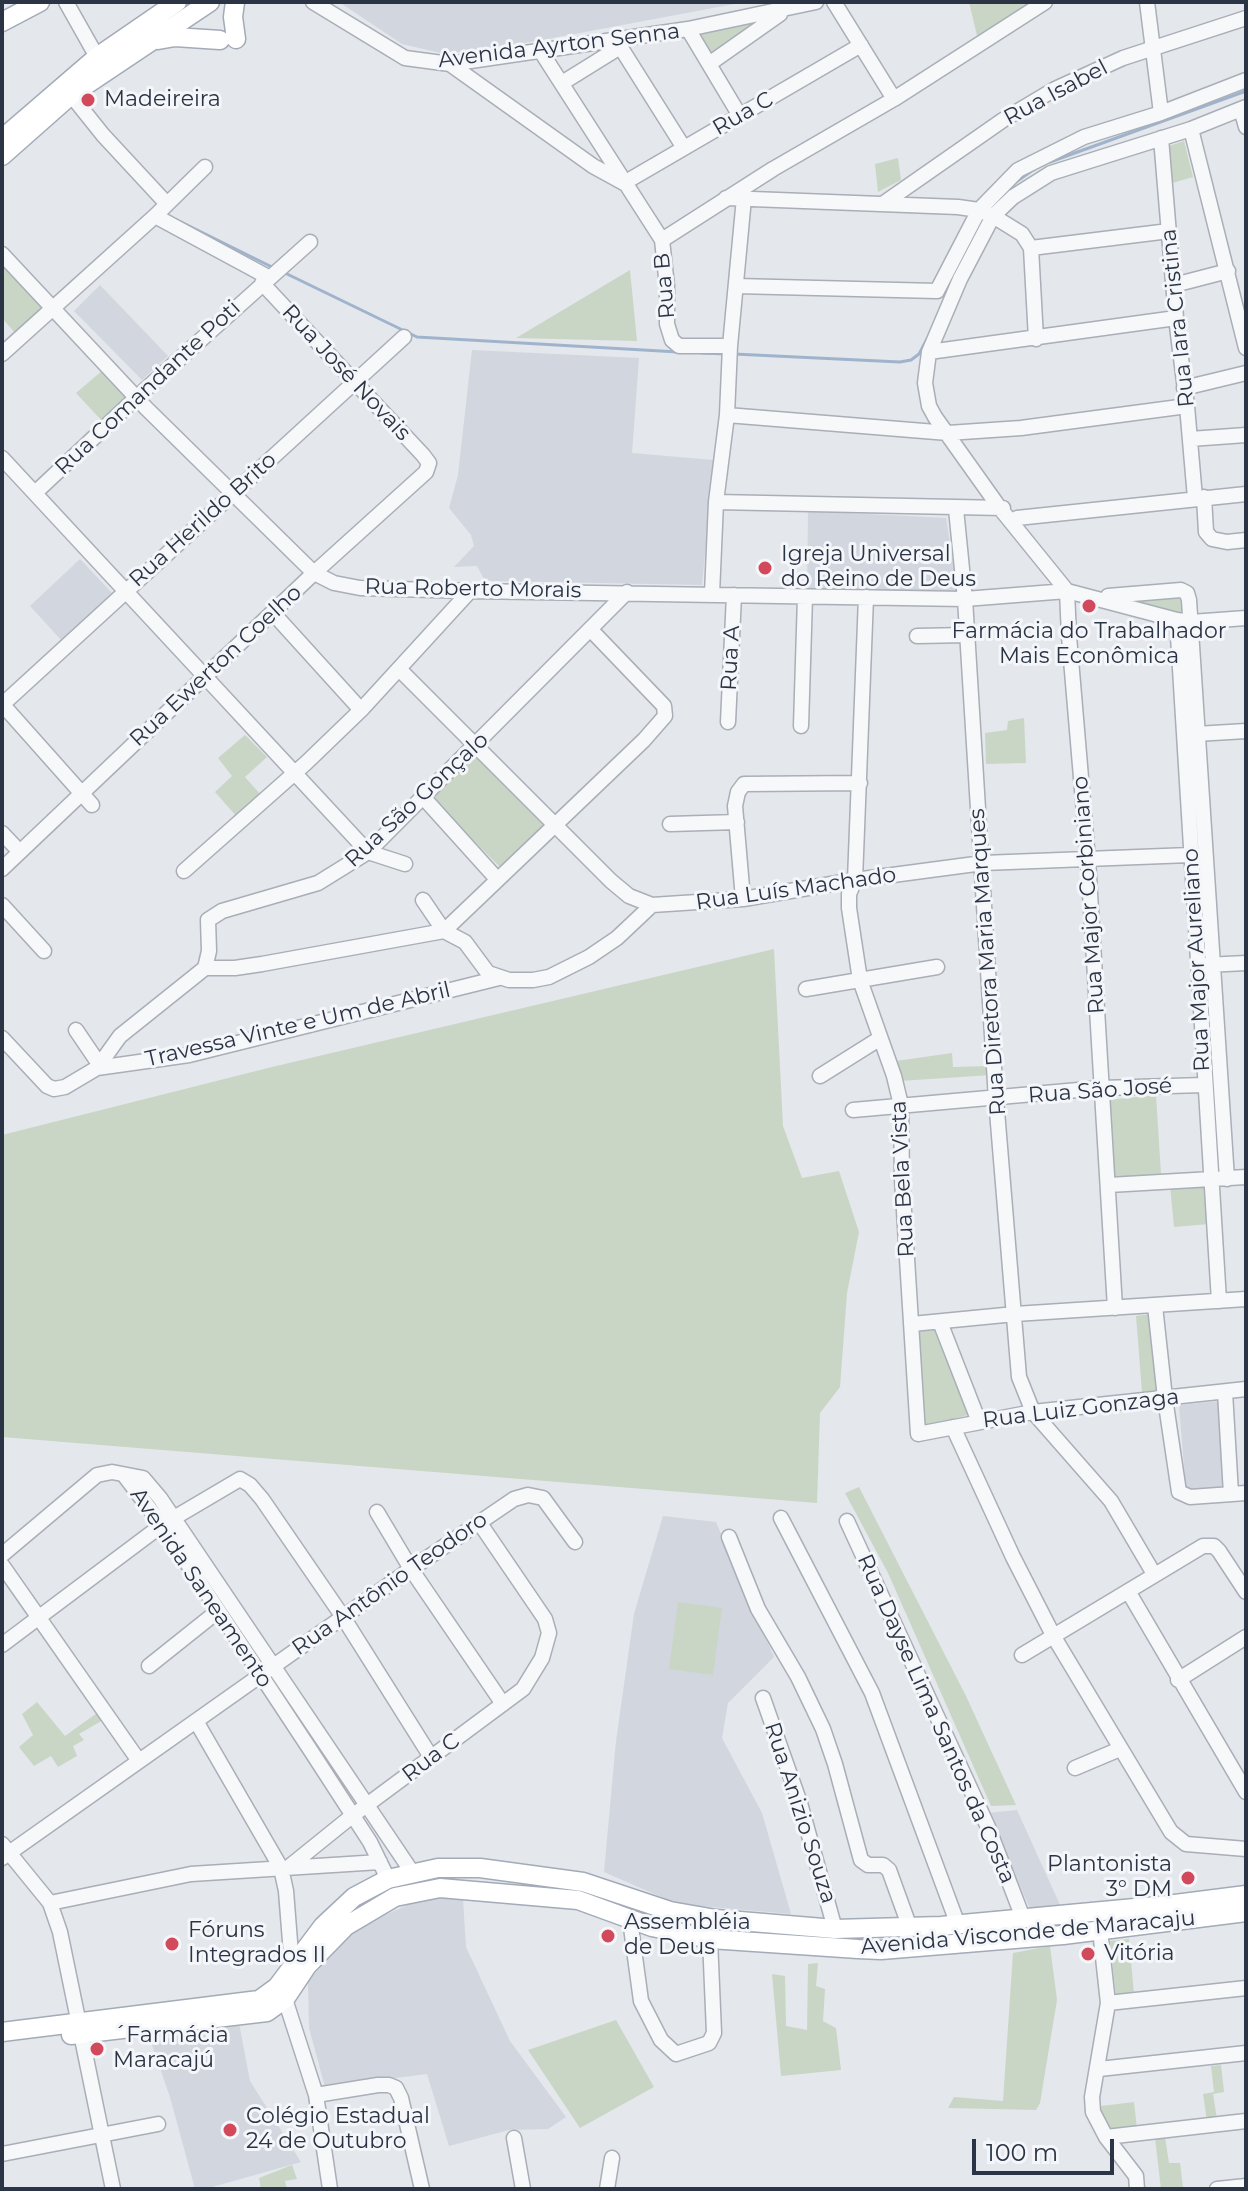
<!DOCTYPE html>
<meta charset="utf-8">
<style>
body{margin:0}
#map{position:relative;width:1248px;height:2191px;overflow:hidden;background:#e4e7ec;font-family:Montserrat,sans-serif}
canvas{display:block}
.frame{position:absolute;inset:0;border:4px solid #2b3445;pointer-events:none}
.scale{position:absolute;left:972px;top:2139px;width:142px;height:36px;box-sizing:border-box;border:4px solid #2b3445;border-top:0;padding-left:10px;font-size:24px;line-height:28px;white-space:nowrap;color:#2b3445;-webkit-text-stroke:6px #f4f6f9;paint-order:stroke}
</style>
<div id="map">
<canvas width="1248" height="2191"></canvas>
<div class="frame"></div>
<div class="scale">100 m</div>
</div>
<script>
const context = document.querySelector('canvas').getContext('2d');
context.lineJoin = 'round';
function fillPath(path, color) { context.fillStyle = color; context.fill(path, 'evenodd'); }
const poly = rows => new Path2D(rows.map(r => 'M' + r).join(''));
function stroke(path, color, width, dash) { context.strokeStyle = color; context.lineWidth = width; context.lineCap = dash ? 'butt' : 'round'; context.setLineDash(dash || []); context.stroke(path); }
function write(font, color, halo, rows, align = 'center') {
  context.font = font + ' Montserrat,sans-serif'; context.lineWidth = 6; context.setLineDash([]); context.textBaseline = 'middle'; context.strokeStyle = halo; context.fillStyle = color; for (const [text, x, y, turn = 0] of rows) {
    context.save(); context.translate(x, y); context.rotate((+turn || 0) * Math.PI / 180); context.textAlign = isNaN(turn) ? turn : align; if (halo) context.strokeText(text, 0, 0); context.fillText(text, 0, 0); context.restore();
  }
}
const built = poly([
 [339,2,745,2,537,41,445,54,402,44],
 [100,285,168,356,142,380,74,311],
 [472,350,639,358,632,453,714,460,702,585,492,581,484,579,477,566,454,567,474,546,471,535,449,508,458,475],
 [808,511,946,518,958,594,807,593],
 [80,559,113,594,62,641,30,606],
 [1221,1401,1227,1487,1186,1491,1179,1405],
 [663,1516,716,1522,774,1657,728,1703,722,1738,762,1813,791,1914,677,1904,604,1872,616,1741,634,1614],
 [1017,1810,1061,1907,1031,1911,988,1813],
 [429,1895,463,1899,466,1947,510,2041,566,2117,548,2129,509,2130,449,2146,427,2074,325,2087,309,2028,308,1981,357,1928],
 [239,2023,250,2081,301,2162,205,2189,195,2189,170,2097,151,2042]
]);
const green = poly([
 [969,2,1033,2,978,40],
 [768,17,710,57,696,33],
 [1184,141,1193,177,1172,183,1166,147],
 [898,158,901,180,878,192,875,164],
 [3,265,43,308,16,334,2,318],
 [630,270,637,341,516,338],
 [103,370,129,396,102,421,76,393],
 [1179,594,1185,597,1189,619,1130,601],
 [1024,718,1026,763,986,764,985,733,1007,730,1008,721],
 [245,735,267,757,245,777,261,795,237,817,215,792,232,776,218,758],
 [476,753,547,826,502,869,430,797],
 [774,949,783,1126,802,1178,839,1171,859,1232,847,1293,840,1387,820,1413,817,1503,2,1437,2,1135,272,1067],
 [952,1053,953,1067,990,1066,991,1075,900,1081,896,1061],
 [1156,1095,1161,1174,1115,1179,1108,1100],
 [1205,1184,1209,1224,1174,1227,1170,1185],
 [1152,1314,1158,1391,1142,1392,1136,1316],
 [934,1329,968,1415,925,1426,918,1331],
 [859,1487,966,1696,1016,1805,991,1806,888,1573,845,1493],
 [678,1602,722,1608,713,1675,669,1669],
 [37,1702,65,1736,97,1713,103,1720,79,1734,84,1740,73,1746,77,1756,58,1767,51,1756,34,1766,19,1747,33,1735,22,1714],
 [1129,1939,1134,1994,1116,1996,1110,1941],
 [1050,1946,1057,2000,1040,2103,1036,2110,948,2108,954,2097,1003,2101,1013,1953],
 [818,1963,816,1986,825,1989,823,2021,836,2028,841,2070,781,2076,772,1974,785,1976,786,2026,807,2030,808,1964],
 [616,2020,654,2087,580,2128,528,2050],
 [1221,2065,1224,2092,1213,2094,1217,2119,1207,2121,1203,2094,1214,2092,1211,2066],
 [1134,2102,1137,2129,1112,2131,1102,2122,1101,2106],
 [1165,2137,1169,2163,1180,2163,1183,2187,1161,2189,1155,2138],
 [292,2165,297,2179,285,2181,287,2189,261,2189,259,2178]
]);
const stream = poly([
 [1050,162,1246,91],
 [1016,182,1033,170],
 [181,222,274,268],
 [959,266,965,251],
 [285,273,417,337,678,352],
 [702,353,726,354],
 [734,354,900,362,911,360,919,354,927,339]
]);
const minor = poly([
 [66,2,97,57],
 [313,2,405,58,450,64,688,29,816,2],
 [834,2,894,99],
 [1147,2,1161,113],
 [688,29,740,116],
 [616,40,684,148],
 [540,50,662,240,667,286,667,324,672,340,679,346,730,346],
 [450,64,593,166,624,183],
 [709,64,780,14],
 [562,83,620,47],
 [71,95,103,135,167,204],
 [1241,109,1246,127],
 [1191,129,1246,348],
 [1161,138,1176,318,1187,406,1195,498],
 [624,183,861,45],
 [726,198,958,207,979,210,993,216,1022,234,1031,248,1036,339],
 [884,203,1003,120,1055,89,1123,58,1246,18],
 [155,216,268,277],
 [662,240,773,169,894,99,1045,2],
 [1031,248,1169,231],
 [2,254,146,408,314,573,334,583,360,588,470,591,965,599,1067,591,1177,620,1191,622,1246,618],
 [1174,285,1228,271],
 [736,286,937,291,979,210,1018,170,1084,137,1161,113,1246,80],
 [929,352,1176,318],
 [2,354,155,216,205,167],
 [1184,388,1246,373],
 [727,415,948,433,1021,428,1187,406],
 [1190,439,1246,435],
 [2,458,368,852,405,864],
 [35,493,137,397,310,242],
 [1204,497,1206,532,1212,539,1227,542,1246,540],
 [716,502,1003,508],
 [956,509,965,599,996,1099,1019,1377,1033,1412,1111,1501,1154,1574],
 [1017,518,1246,494],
 [712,594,716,502,727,415,730,346,744,198],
 [1108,596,1181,590,1187,593,1189,600,1227,1179],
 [866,597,855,880,849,894,849,908,860,980,894,1076,901,1105,902,1179,918,1434,1033,1412,1246,1389],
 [273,613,361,710],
 [1177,620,1219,1301],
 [917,636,967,635],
 [400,670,611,881,629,896,652,905],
 [2,704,92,805],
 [3,704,404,337],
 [728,722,734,595],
 [801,726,805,597],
 [1196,734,1246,731],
 [423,797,497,879],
 [670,824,737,822],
 [2,833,20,852],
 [2,869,314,573,426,472,429,463,423,455,262,283],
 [184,871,306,763,361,710,470,591],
 [743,899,735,806,738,792,744,784,860,783],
 [423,900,444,931,465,942,488,973,509,980,533,980,549,977,589,957,617,938,652,905,743,899,855,880,983,863,1190,855],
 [2,905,44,951],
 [1206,965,1246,963],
 [205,968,235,968,262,964,444,931,644,740,665,716,664,706,591,630],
 [205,968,209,951,208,920,222,911,318,883,368,852,627,592],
 [806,989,937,967],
 [76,1030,99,1064],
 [2,1038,47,1086,54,1089,65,1087,97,1068,120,1036,205,968],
 [97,1068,189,1055,499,978],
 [820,1076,879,1039],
 [853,1110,1101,1088,1204,1085],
 [1109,1185,1246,1177],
 [1155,1306,1165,1398,1179,1492,1190,1497,1246,1493],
 [1115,1308,1088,860,1069,636,1067,591,999,507,935,417,929,406,925,383,929,352,960,279,993,216,1013,197,1051,173,1191,129,1246,107],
 [940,1322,979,1422],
 [912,1324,1015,1314,1246,1299],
 [1225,1392,1231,1494],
 [953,1427,1013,1557,1054,1637,1171,1832,1186,1844,1246,1849],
 [124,1475,162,1525,311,1751,370,1842,388,1879],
 [377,1512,411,1569,503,1704],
 [781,1518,872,1693,958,1925],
 [847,1521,988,1827,1023,1918],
 [729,1537,758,1609,798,1677,823,1729,835,1764,861,1860,868,1865,883,1865,889,1870,910,1928],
 [2,1555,97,1475,112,1472,143,1478,160,1498,412,1872],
 [2,1565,139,1761],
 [1128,1591,1246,1792],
 [2,1645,162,1525,240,1479,250,1485,262,1499,343,1617,431,1757],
 [1022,1655,1203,1546,1214,1546,1219,1551,1246,1592],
 [149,1666,218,1611],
 [1178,1680,1246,1637],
 [763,1698,800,1803,835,1929],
 [196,1721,281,1868,286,1891,292,1967],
 [1075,1768,1120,1749],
 [2,1844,50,1903,60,1932,113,2189],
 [2,1858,411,1569,514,1499,528,1495,543,1498,575,1542],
 [290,1866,352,1816,523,1689,542,1658,549,1633,545,1619,479,1522],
 [50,1903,191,1874,380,1862],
 [630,1920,641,2001,661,2040,676,2054,709,2043,714,2033,710,1939],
 [1100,1930,1108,2003,1092,2097,1093,2112,1106,2137,1136,2176,1137,2189],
 [285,1999,316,2095,330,2189],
 [1108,2003,1246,1988],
 [1099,2069,1246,2053],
 [316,2095,378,2085,389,2085,396,2088,401,2098,422,2189],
 [1106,2137,1246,2121],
 [514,2138,523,2189],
 [2,2154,158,2124],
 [607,2189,612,2158],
 [1217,2189,1246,2186]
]);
const major = poly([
 [235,2,233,17,236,39],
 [2,22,40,2],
 [158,40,175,37,220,40],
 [2,139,97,57,177,2],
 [2,156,71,95,210,2],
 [2,2032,259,2000,277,1987,323,1926,354,1897,388,1879,438,1868,480,1868,583,1882,670,1911,716,1919,835,1929,941,1926,1167,1905,1246,1895],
 [71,2035,267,2012,285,1999,307,1966,346,1926,395,1897,440,1888,578,1900,652,1927,710,1939,858,1949,881,1950,1063,1935,1246,1912]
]);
const markers = [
 [88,100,8,"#d1495b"],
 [765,568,8,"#d1495b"],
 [1089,606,8,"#d1495b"],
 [1188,1878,8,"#d1495b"],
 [608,1936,8,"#d1495b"],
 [172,1944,8,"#d1495b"],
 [1088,1954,8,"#d1495b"],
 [97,2049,8,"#d1495b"],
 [230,2130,8,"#d1495b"]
];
const streetNames = [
 ["Avenida Ayrton Senna",559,46,-7],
 ["Rua Isabel",1056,93,-28],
 ["Rua C",743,114,-30],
 ["Rua B",665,286,-95],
 ["Rua Iara Cristina",1178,318,-96],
 ["Rua José Novais",346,373,47],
 ["Rua Comandante Poti",148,388,-43],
 ["Rua Herildo Brito",203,520,-42],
 ["Rua Roberto Morais",473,589,1],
 ["Rua A",731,658,-87],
 ["Rua Ewerton Coelho",216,666,-43],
 ["Rua São Gonçalo",417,800,-43],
 ["Rua Luís Machado",796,889,-8],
 ["Rua Major Corbiniano",1089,895,-94],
 ["Rua Major Aureliano",1197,960,-93],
 ["Rua Diretora Maria Marques",988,962,-94],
 ["Travessa Vinte e Um de Abril",298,1025,-13],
 ["Rua São José",1100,1091,-4],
 ["Rua Bela Vista",903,1179,-93],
 ["Rua Luiz Gonzaga",1081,1409,-7],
 ["Rua Antônio Teodoro",390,1584,-35],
 ["Avenida Saneamento",201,1588,56],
 ["Rua Dayse Lima Santos da Costa",936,1719,66],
 ["Rua C",431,1758,-37],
 ["Rua Anizio Souza",800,1813,72],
 ["Avenida Visconde de Maracaju",1028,1933,-5]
];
const poiNames = [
 ["Madeireira",104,100],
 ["Igreja Universal",781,555],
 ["do Reino de Deus",781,580],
 ["Farmácia do Trabalhador",1089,632,"center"],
 ["Mais Econômica",1089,657,"center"],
 ["Plantonista",1172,1865,"right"],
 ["3° DM",1172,1890,"right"],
 ["Assembléia",624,1923],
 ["de Deus",624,1948],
 ["Fóruns",188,1931],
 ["Integrados II",188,1956],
 ["Vitória",1104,1954],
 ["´Farmácia",113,2036],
 ["Maracajú",113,2061],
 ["Colégio Estadual",246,2117],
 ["24 de Outubro",246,2142]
];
fillPath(built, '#d2d6de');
fillPath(green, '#c9d6c5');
stroke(stream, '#9fb4cc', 3);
stroke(minor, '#a9aeb7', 17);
stroke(major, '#a3abb8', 21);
stroke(minor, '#f7f8fa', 14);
stroke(major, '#fff', 18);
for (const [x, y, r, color] of markers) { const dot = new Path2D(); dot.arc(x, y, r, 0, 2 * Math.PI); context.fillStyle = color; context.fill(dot); stroke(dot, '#f4f6f9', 3); }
write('22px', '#2b3445', '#f4f6f9', streetNames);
write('22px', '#2b3445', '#f4f6f9', poiNames, 'left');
</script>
